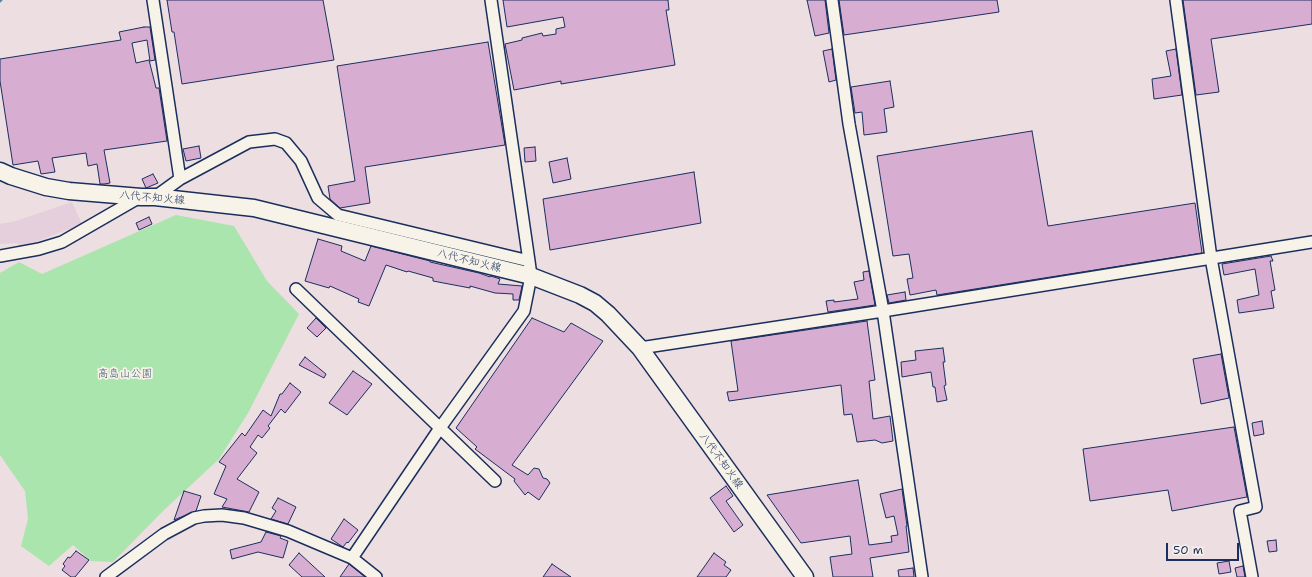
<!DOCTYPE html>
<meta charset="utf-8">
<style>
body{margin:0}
#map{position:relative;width:1312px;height:577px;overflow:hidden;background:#eddee1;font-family:"Shantell Sans",sans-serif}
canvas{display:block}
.scale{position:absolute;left:1166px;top:543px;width:73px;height:18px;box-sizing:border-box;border:2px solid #1b2f5e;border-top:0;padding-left:5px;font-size:12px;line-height:14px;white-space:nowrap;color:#1b2f5e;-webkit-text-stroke:3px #f7f3e8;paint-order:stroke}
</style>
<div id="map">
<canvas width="1312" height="577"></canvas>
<div class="scale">50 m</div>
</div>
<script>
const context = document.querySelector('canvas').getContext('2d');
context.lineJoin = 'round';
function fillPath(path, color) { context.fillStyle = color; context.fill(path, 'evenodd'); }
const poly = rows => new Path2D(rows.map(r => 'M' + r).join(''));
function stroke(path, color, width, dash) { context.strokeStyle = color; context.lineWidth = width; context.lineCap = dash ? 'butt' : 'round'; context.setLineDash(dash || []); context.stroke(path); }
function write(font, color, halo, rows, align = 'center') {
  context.font = font + ' "Shantell Sans","Klee One",sans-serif'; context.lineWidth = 3.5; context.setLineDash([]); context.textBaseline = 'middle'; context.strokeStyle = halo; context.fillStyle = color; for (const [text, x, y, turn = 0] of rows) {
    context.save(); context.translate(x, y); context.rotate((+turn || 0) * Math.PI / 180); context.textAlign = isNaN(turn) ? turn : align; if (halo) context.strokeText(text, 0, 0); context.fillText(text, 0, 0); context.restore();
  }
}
const built = poly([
 [72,202,82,224,20,248,18,243,0,244,0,224,16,221]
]);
const green = poly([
 [176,215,234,226,267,281,299,314,248,413,219,459,163,511,113,562,91,561,73,545,49,566,21,546,28,519,25,491,0,455,0,273,19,262,42,274]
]);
const stream = poly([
 [0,1,1,0]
]);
const building = poly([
 [167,0,323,0,334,60,182,84,174,32,172,32,167,0],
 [503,0,668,0,669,10,666,10,675,65,561,84,561,81,514,90,505,44,522,40,522,38,542,33,543,36,556,34,556,29,565,27,563,17,507,27,503,0],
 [807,0,825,0,829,33,815,36,807,0],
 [839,0,997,0,999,12,844,35,839,0],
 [1183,0,1312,0,1312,24,1211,39,1219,92,1196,95,1183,0],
 [144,27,150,27,155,60,150,61,147,40,132,43,136,63,149,60,156,88,159,88,167,141,104,150,110,183,104,184,100,184,97,164,88,166,86,153,52,158,55,172,41,174,38,161,13,165,0,81,0,59,121,40,119,32,144,27],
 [488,42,505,145,365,167,370,203,340,208,330,199,328,186,355,181,337,66,488,42],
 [832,49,836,80,829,82,823,51,832,49],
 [1176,49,1182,95,1154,99,1152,79,1171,76,1166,51,1176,49],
 [890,81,894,107,884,109,887,132,864,135,862,112,855,113,851,87,890,81],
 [1032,131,1048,226,1195,203,1202,253,937,295,936,290,910,295,907,279,913,278,909,254,893,256,877,156,1032,131],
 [199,146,201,158,186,161,183,149,199,146],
 [535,147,536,161,525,162,524,148,535,147],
 [567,158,571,179,553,183,549,162,567,158],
 [694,172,701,223,550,250,543,199,694,172],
 [153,174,158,183,146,188,142,179,153,174],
 [149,217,152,224,139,230,136,223,149,217],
 [318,239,342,246,341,251,365,261,371,246,430,261,430,262,479,273,490,277,490,276,494,277,500,279,498,284,522,286,519,300,513,300,513,294,495,293,470,286,470,288,433,281,433,278,408,271,407,272,386,265,369,306,358,302,359,299,330,286,329,288,305,281,318,239],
 [1271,256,1273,261,1270,261,1275,290,1271,291,1274,308,1239,313,1237,300,1259,295,1255,269,1224,275,1222,264,1271,256],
 [869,271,875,305,828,312,826,301,834,300,834,302,858,299,854,282,864,280,863,272,869,271],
 [905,292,906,300,889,303,887,295,905,292],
 [316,318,326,328,317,337,307,328,316,318],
 [532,318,564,332,571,323,603,341,512,465,528,475,534,468,539,469,543,478,547,479,550,483,539,500,528,492,525,495,514,481,515,479,475,449,477,447,456,428,532,318],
 [867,321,875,380,869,381,873,419,890,416,893,441,882,443,875,440,857,442,852,414,844,415,841,385,729,401,727,392,738,391,731,341,867,321],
 [943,348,945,362,943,362,946,385,944,386,947,400,937,402,935,387,933,387,931,372,902,377,901,362,916,360,915,351,943,348],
 [1221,354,1229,398,1201,404,1193,359,1221,354],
 [305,357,326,374,324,378,299,365,305,357],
 [353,371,372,384,347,415,329,403,353,371],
 [290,383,301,392,285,413,281,409,268,426,270,428,262,438,258,435,250,447,257,453,237,479,259,492,249,512,222,507,227,499,214,494,226,466,219,462,242,433,245,436,263,410,271,416,280,394,282,394,290,383],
 [1262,421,1264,434,1254,436,1252,423,1262,421],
 [1234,427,1247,497,1172,511,1168,490,1090,501,1083,449,1234,427],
 [858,480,869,545,892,542,891,536,898,535,894,516,886,518,880,494,902,489,907,526,906,526,909,552,870,558,873,577,833,577,830,557,852,554,850,536,801,543,767,495,858,480],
 [726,486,733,496,726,501,743,525,734,532,710,498,726,486],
 [184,491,201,496,196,511,174,520,184,491],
 [278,498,296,507,288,524,271,519,276,511,272,508,278,498],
 [344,519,358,530,348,543,347,542,343,547,331,539,344,519],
 [266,532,281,536,280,538,288,541,283,558,258,552,232,559,230,550,261,542,266,532],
 [1276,540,1277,551,1269,552,1267,541,1276,540],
 [76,551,89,560,75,577,71,577,62,570,65,566,63,564,68,557,70,558,76,551],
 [299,553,325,577,302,577,289,565,299,553],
 [714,553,726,562,724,565,731,570,726,577,697,577,714,553],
 [1229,561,1231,572,1219,574,1217,563,1229,561],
 [349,564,365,577,340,577,349,564],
 [552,564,571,577,543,577,552,564],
 [1243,566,1245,577,1237,577,1235,568,1243,566],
 [913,568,914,577,899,577,898,570,913,568]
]);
const minor = poly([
 [153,0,180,179],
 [832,0,849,124,883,311,922,577],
 [1176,0,1211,258,1256,507,1240,511,1252,577],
 [155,197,180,179,249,142,275,139,286,143,301,161,318,198,338,215,529,261],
 [0,256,39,249,62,242,140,197],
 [296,289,495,481],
 [640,348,883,311,1312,242],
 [352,558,440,428,524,311,531,276,529,261,491,0],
 [106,577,164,534,194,518,204,516,222,515,244,518,288,531,352,558,376,577]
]);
const secondary = poly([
 [0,171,11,176,46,187,69,191,141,197,155,197,254,208,531,276,580,295,595,303,608,314,640,348,805,577]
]);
const streetNames = [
 ["八代不知火線",152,198,5],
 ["八代不知火線",469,261,14],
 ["八代不知火線",721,461,54]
];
const parkNames = [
 ["高島山公園",125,374]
];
fillPath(built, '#e6cfdc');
fillPath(green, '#a9e5ac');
stroke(stream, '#538ca2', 3);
fillPath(building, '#d7add2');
stroke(building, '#1b2f5e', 1);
stroke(minor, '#1b2f5e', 14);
stroke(secondary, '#1b2f5e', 19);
stroke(minor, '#f7f3e8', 11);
stroke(secondary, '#f7f3e8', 16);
write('11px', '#1b2f5e', '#f7f3e8', streetNames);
write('11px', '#37536e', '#f7f3e8', parkNames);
</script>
